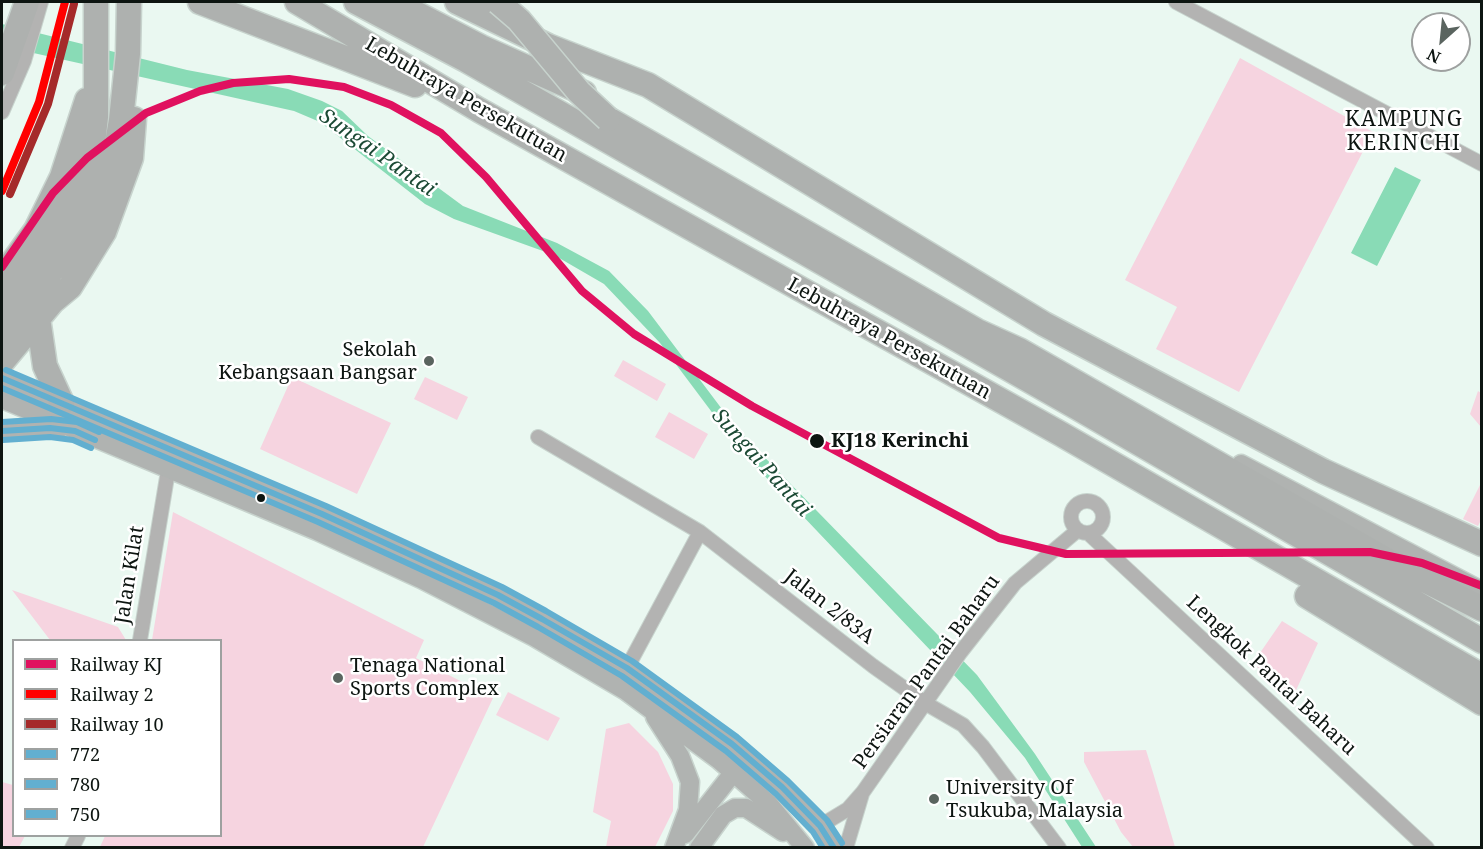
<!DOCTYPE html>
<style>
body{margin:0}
#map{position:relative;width:1483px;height:849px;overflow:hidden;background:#eaf8f1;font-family:"Noto Serif",serif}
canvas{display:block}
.frame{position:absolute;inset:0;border:3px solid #0d1511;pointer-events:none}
.legend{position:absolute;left:12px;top:639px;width:210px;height:198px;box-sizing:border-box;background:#fff;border:2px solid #9ea1a0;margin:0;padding:8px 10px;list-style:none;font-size:18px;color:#0d1511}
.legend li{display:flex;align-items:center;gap:12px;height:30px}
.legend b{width:30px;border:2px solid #9ea1a0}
.north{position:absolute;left:1411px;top:12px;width:60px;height:60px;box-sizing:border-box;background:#fff;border:2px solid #9ea1a0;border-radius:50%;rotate:207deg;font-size:16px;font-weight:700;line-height:24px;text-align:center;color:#0d1511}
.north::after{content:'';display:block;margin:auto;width:21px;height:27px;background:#5a645f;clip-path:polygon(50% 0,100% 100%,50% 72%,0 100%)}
</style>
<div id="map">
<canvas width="1483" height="849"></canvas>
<div class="frame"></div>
<ul class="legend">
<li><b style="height:8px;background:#e0115f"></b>Railway KJ</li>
<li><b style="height:8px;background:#f00"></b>Railway 2</li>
<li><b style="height:8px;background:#a52a2a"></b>Railway 10</li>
<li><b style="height:8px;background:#62afd0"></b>772</li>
<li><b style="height:8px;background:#62afd0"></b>780</li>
<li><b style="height:8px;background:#62afd0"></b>750</li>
</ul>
<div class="north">N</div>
</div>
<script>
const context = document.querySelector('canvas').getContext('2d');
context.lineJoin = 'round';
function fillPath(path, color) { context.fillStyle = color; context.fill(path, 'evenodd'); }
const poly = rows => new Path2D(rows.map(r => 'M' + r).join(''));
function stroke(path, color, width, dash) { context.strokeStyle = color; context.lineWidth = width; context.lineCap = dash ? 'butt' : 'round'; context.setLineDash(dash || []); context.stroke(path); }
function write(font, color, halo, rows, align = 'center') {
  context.font = font + ' "Noto Serif",serif'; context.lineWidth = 5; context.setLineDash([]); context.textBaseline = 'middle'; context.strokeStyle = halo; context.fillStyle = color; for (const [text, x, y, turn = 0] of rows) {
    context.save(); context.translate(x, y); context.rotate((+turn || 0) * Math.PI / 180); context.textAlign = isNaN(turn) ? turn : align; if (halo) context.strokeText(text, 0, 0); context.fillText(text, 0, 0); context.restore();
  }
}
const green = poly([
 [1240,58,1373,132,1239,392,1156,349,1177,307,1125,280],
 [623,360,666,384,657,401,614,376],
 [292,377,391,423,357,494,260,449],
 [425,377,468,397,457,420,414,399],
 [1478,391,1481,393,1481,427,1470,414],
 [669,412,708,434,694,459,655,437],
 [1481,483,1481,520,1478,526,1463,519],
 [173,512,424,640,416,658,493,698,423,847,100,847,105,836,220,836,220,640,152,640],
 [12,590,118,627,126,640,50,640],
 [1282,621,1318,643,1291,701,1253,663],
 [508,692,560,718,548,741,496,715],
 [629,723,658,752,673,784,673,811,655,847,606,847,611,821,593,812,606,729],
 [1146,750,1154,776,1175,847,1133,847,1121,832,1084,762,1084,752],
 [2,782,13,785,14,836,25,836,19,847,2,847]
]);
const water = poly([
 [2,24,187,70,288,89,322,101,342,111,368,136,463,206,557,243,609,271,648,311,737,429,977,675,1035,754,1096,847,1082,847,1025,758,970,692,741,451,660,343,604,284,554,255,454,219,425,204,320,122,294,111,2,46],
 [1395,167,1421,180,1377,266,1351,253]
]);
const street = poly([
 [1176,2,1482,164],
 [2,112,24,61,41,2],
 [538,437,700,532,873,666,925,703,963,725,983,747,1059,848],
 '1071 517a16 16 0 1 1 32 0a16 16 0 1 1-32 0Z',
 [1088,533,1427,848],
 [140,640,168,471],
 [627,668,700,532],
 [820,826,848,809,863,792,960,653,1015,583,1078,530],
 [72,848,78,836],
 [846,848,862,794]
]);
const secondary = poly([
 [2,378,322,514,498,595,542,619,627,668,732,744,782,787,820,826,834,848],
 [2,399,317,531,421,579,534,637,626,691,719,760,768,803,805,848],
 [2,431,24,428,59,429],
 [1241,464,1482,591],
 [655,717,680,756,690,782,688,810,674,848],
 [685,834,740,764],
 [699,848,723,815,735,808,746,808,783,832]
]);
const highway = poly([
 [200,2,415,85],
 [297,2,479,110,1061,434,1482,676],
 [356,2,466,60,1078,408,1482,641],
 [394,2,481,47,584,93],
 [457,2,548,46,648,85,1044,324,1323,471,1482,544],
 [2,73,27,2],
 [608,119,977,331,1019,350,1404,570,1482,609],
 [2,277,36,230,62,177,87,100],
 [2,306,51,244,66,218,80,183,94,135,96,117,96,2],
 [38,318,45,366,62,403],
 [2,333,62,258,98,197,117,143,121,120,128,54,129,2],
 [2,362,52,302,70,287,104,232,131,158,134,119],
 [1307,596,1482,703]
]);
const highwayBridge = poly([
 [498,2,519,20,579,92,608,119]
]);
const bus1 = poly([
 [2,378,322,514,498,595,542,619,627,668,732,744,782,787,820,826,834,848],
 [2,431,50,428,75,431,95,440]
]);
const bus2 = poly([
 [2,388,318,522,494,603,538,627,622,676,726,751,776,794,813,832,823,848],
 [3,440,50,437,73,440,91,448]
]);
const bus3 = poly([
 [6,370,326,506,502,587,546,611,632,661,737,737,788,781,827,820,842,843],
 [2,422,51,419,77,422,99,432]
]);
const rail1 = poly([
 [2,267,53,193,87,158,146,113,200,91,233,83,289,79,344,87,391,105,441,133,486,177,582,291,634,334,752,406,999,538,1066,554,1370,552,1422,563,1482,586]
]);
const rail2 = poly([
 [2,191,39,102,65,2]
]);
const rail3 = poly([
 [10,194,48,104,74,4]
]);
const markers = [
 [429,361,6,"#5a645f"],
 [817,441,8,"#0d1511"],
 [261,498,5,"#0d1511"],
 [338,678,6,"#5a645f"],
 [934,799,6,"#5a645f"]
];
const streetNames = [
 ["Lebuhraya Persekutuan",466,100,30],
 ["Lebuhraya Persekutuan",889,339,29],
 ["Jalan Kilat",130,575,-81],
 ["Jalan 2/83A",829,607,38],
 ["Persiaran Pantai Baharu",927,672,-54],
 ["Lengkok Pantai Baharu",1271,676,43]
];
const poiNames = [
 ["Sekolah",417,350,"right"],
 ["Kebangsaan Bangsar",417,373,"right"],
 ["Tenaga National",350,666],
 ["Sports Complex",350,689],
 ["University Of",946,788],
 ["Tsukuba, Malaysia",946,811]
];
const stopNames = [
 ["KJ18 Kerinchi",831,441]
];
const neighbourhoodNames = [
 ["KAMPUNG",1404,120],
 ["KERINCHI",1404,144]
];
const waterNames = [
 ["Sungai Pantai",377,153,35],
 ["Sungai Pantai",761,463,48]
];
fillPath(green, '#f6d4e0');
fillPath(water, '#89dbb6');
stroke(street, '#c7d3cd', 16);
stroke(secondary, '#c7d3cd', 21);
stroke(highway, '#c7d3cd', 27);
stroke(street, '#b3b3b2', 14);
stroke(secondary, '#b0b3b1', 18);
stroke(highway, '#aeb1af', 24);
stroke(highwayBridge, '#c7d3cd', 27, []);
stroke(highwayBridge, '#aeb1af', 24);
stroke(bus1, '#62afd0', 6);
stroke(bus2, '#62afd0', 6);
stroke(bus3, '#62afd0', 6);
stroke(rail1, '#e0115f', 8);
stroke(rail2, '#f00', 8);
stroke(rail3, '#a52a2a', 8);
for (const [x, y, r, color] of markers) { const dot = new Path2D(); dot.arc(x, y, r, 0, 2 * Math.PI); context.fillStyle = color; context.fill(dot); stroke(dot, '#fff', 2); }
write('20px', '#0d1511', '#fff', streetNames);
write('20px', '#0d1511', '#fff', poiNames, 'left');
write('bold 20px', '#0d1511', '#fff', stopNames, 'left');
context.letterSpacing = '1.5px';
write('21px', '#0d1511', '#fff', neighbourhoodNames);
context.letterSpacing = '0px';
write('italic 21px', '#1c4a35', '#fff', waterNames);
</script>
